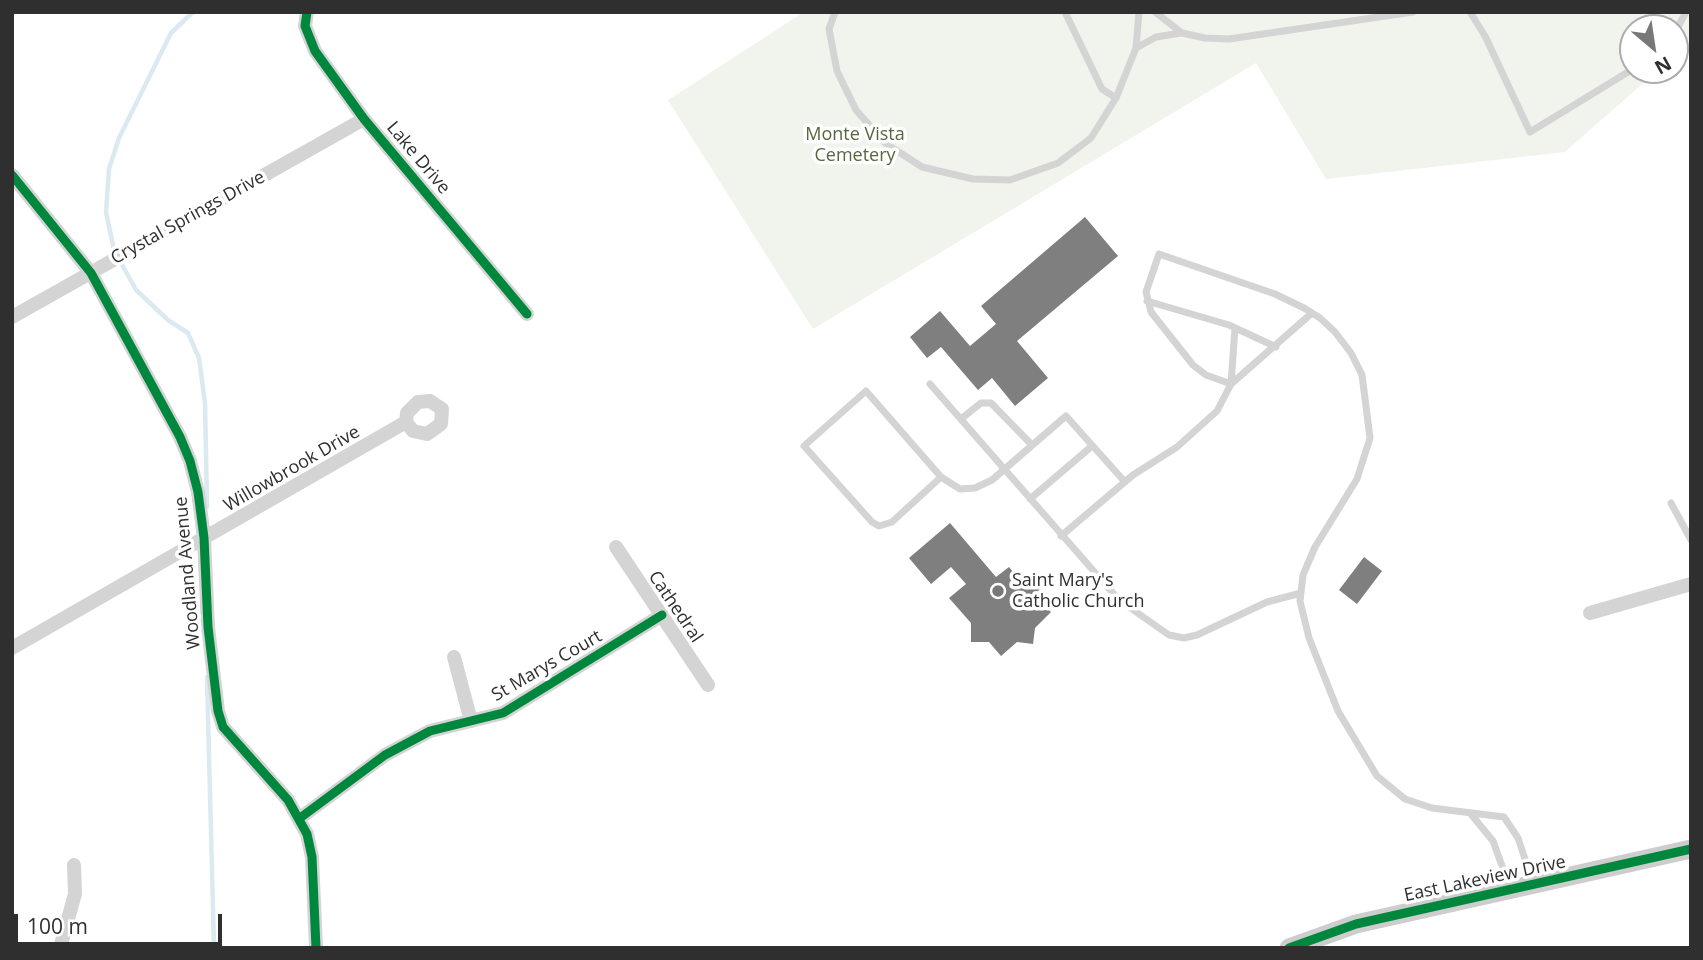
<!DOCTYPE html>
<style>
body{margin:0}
#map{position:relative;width:1703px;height:960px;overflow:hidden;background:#fff;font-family:"Open Sans",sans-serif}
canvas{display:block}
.frame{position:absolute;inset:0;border:14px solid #2f2f2f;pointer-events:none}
.north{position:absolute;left:1619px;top:14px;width:70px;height:70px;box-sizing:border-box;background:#fff;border:2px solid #acacac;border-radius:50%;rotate:151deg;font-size:19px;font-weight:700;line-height:28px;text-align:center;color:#2f2f2f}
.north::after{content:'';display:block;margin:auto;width:24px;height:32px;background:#787878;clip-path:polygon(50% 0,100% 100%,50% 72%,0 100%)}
.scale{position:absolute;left:14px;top:914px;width:208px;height:32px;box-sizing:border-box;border:4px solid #2f2f2f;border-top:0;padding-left:9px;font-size:21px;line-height:24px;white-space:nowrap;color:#2f2f2f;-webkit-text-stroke:5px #fff;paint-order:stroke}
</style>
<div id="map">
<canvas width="1703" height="960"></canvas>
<div class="frame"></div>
<div class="north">N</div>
<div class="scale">100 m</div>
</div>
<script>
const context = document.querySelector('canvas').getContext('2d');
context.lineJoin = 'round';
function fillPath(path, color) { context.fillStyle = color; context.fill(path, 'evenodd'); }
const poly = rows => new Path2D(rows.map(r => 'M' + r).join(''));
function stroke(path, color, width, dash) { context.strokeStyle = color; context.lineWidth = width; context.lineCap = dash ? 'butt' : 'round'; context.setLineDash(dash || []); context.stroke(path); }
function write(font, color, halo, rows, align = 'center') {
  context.font = font + ' "Open Sans",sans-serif'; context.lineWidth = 7; context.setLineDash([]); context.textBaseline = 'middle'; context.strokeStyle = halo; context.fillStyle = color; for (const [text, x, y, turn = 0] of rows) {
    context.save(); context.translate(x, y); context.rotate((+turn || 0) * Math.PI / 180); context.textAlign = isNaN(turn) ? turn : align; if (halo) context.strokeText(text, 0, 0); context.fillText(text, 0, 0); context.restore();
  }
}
const green = poly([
 [804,12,1691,12,1691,41,1675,55,1675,28,1633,28,1633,70,1658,70,1565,152,1326,179,1256,63,813,329,668,100]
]);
const stream = poly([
 [193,12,171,33,119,138,109,169,106,212,114,250,136,290,168,320,188,333,199,358,205,403,207,507],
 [207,677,214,948]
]);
const building = poly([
 [1085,217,1118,256,1017,341,1048,378,1015,406,992,378,978,390,941,347,927,358,910,337,940,311,970,346,996,324,981,306],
 [950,523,996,577,1009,567,1019,579,1040,580,1039,600,1051,612,1035,628,1033,644,1017,642,1001,656,989,642,971,642,971,623,949,598,966,584,951,567,931,584,909,558],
 [1364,557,1382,571,1357,604,1339,590]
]);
const lane = poly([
 [835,12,829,29,837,71,856,110,885,143,922,167,973,179,1010,180,1058,163,1091,138,1116,98,1136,48,1139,12],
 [1065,12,1102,89,1116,98],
 [1155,12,1182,33,1205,38,1229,39,1413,12],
 [1470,12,1485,36,1530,132,1633,69],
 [1675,32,1686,12],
 [1136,48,1156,37,1181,33],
 [1147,301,1229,325,1276,347],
 [1312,313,1231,384,1206,375,1193,365,1151,312,1146,292,1159,254,1275,294,1304,308,1320,318,1335,332,1351,353,1362,375,1370,438,1357,479,1315,547,1303,575,1300,601,1309,638,1338,711,1377,776,1405,799,1432,808,1504,817,1518,838,1533,883],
 [930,384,1119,600,1169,635,1184,638,1197,635,1267,602,1301,593],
 [961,419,981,403,991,403,1032,445],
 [941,477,892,522,879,526,872,522,804,446,866,391,941,477,960,489,975,488,992,480,1066,416,1125,482],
 [1030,499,1092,446],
 [1671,503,1691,540],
 [1061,536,1133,475,1177,447,1217,411,1231,384,1235,328],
 [1470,813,1493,841,1510,888]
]);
const street = poly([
 [307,12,305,26,315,51,364,119,527,314],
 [12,175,91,273,180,437,190,461,198,492,204,538,208,627,218,711,223,727,288,800,307,834,312,857,316,948],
 [12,317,364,119],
 [430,401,442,409,441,424,427,434,413,431,406,422,407,413,418,402,430,401],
 [616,547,708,685],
 [1590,613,1691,584],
 [12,648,406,422],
 [454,657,471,721],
 [300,818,385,755,430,731,503,713,662,615],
 [60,948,75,894,74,865]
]);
const secondary = poly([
 [1289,948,1356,924,1691,849]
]);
const cycleway = poly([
 [307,12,305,26,315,51,364,119,527,314],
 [12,175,91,273,180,437,190,461,198,492,204,538,208,627,218,711,223,727,288,800,307,834,312,857,316,948],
 [300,818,385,755,430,731,503,713,662,615],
 [1289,948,1356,924,1691,849]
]);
const markers = [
 [998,591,7,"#787878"]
];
const parkNames = [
 ["Monte Vista",855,135],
 ["Cemetery",855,156]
];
const streetNames = [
 ["Lake Drive",418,158,50],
 ["Crystal Springs Drive",188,218,-29],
 ["Willowbrook Drive",292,469,-30],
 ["Woodland Avenue",188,573,-95],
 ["Cathedral",675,607,56],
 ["St Marys Court",547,666,-30],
 ["East Lakeview Drive",1485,879,-12]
];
const poiNames = [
 ["Saint Mary's",1012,581],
 ["Catholic Church",1012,602]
];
fillPath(green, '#f1f4ec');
stroke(stream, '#dbe9f0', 4.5);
fillPath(building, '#7f7f7f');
stroke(lane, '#d4d4d4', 7);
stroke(street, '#d4d4d4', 14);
stroke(secondary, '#cdcdcd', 19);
stroke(cycleway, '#00873e', 9);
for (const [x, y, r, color] of markers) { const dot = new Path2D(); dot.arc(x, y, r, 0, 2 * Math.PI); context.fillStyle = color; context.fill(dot); stroke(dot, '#fff', 2.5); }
write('18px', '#55683f', '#fff', parkNames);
write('18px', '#2f2f2f', '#fff', streetNames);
write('18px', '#2f2f2f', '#fff', poiNames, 'left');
</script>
